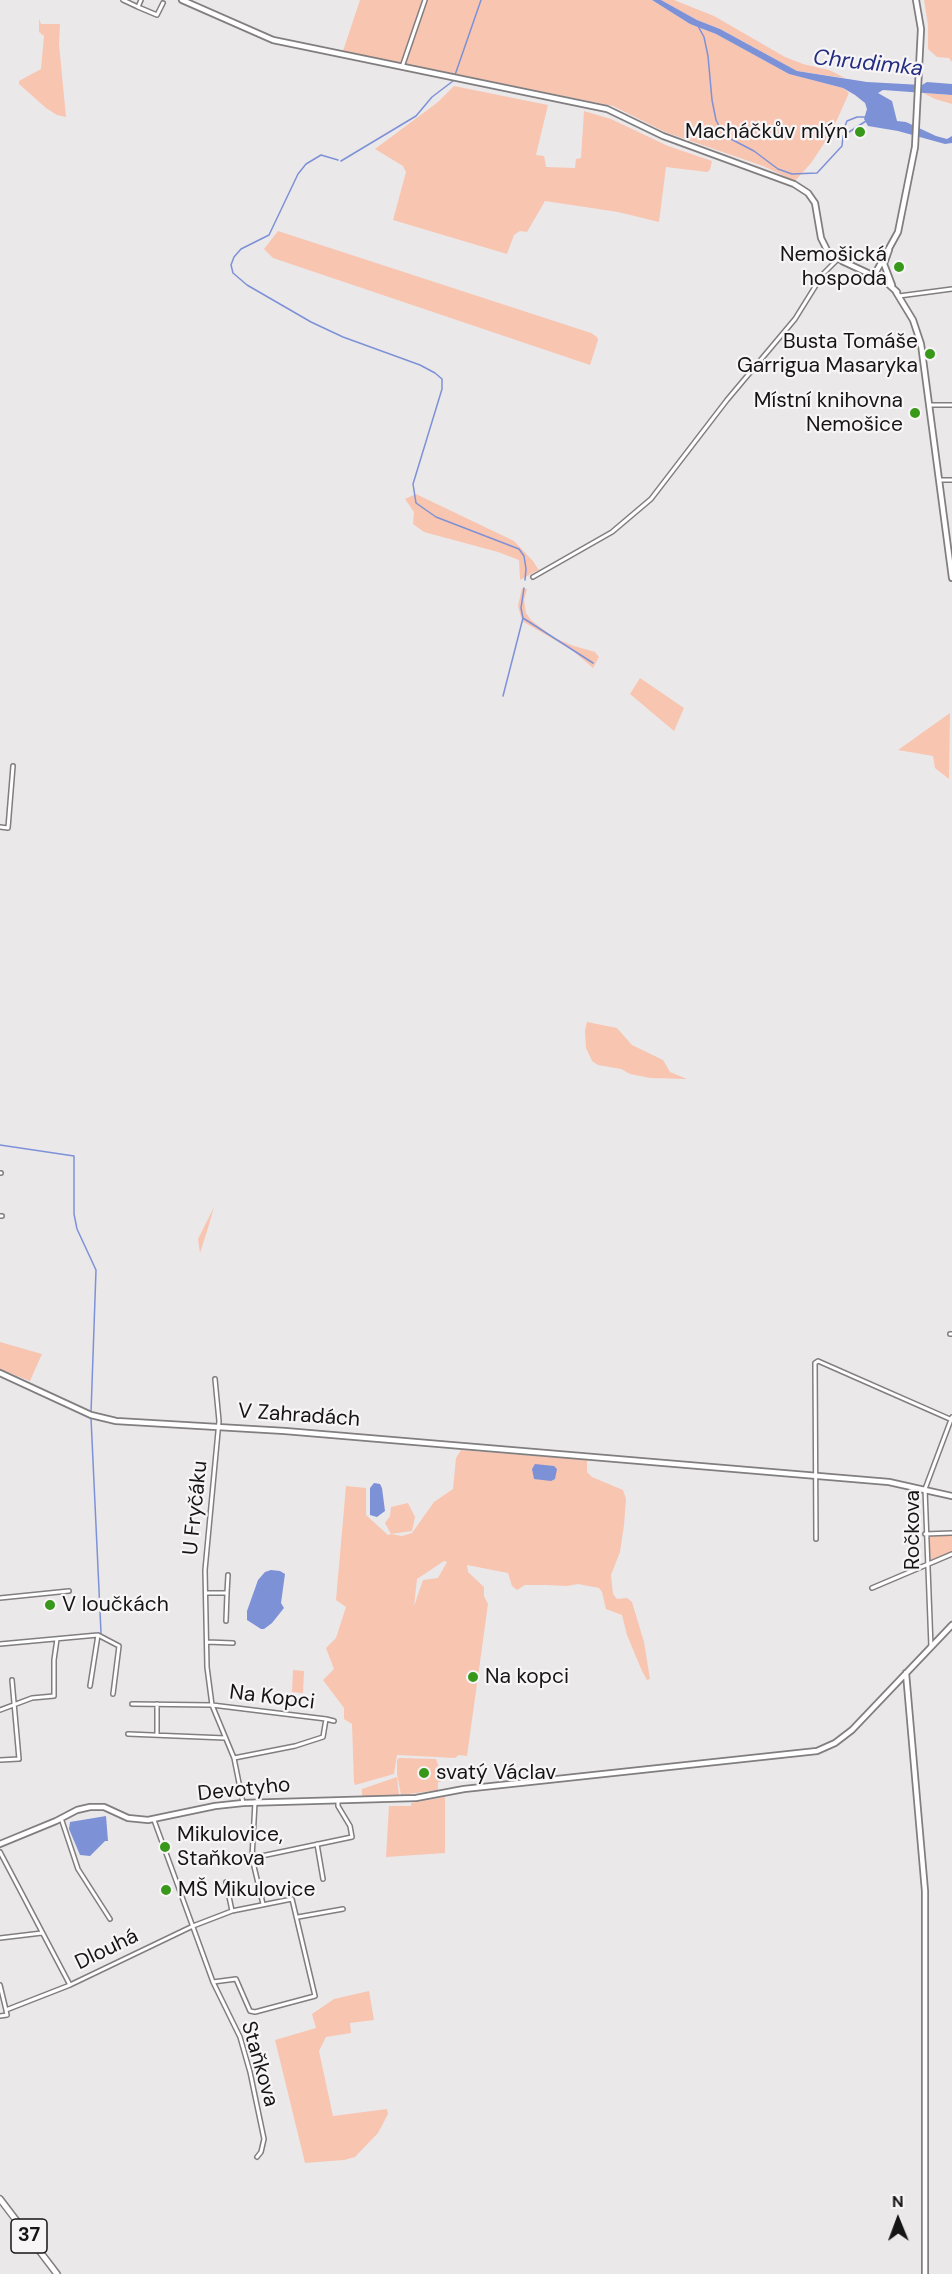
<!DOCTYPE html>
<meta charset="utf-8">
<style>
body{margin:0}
#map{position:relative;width:952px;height:2274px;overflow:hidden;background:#ebe8ea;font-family:"DM Sans",sans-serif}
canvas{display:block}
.north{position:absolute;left:868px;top:2190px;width:60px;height:60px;-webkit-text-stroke:4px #f8f5f7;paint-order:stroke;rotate:359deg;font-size:16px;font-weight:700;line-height:24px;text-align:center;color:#161516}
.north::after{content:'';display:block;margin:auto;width:21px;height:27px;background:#161516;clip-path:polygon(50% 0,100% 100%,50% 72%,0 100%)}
</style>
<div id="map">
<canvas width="952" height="2274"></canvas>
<div class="north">N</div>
</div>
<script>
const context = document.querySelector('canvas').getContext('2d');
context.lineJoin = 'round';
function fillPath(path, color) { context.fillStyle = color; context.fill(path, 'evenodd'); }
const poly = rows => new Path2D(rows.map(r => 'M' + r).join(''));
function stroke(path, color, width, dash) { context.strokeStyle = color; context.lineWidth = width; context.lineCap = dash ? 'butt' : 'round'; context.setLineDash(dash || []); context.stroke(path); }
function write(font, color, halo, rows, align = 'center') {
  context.font = font + ' "DM Sans",sans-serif'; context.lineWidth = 4.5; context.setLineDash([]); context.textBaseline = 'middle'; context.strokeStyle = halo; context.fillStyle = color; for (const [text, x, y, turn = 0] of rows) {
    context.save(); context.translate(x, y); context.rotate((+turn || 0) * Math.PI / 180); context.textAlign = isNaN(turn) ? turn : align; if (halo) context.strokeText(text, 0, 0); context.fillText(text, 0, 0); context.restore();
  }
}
const green = poly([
 [360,0,652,0,690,24,716,34,789,74,843,88,849,93,831,133,811,163,795,181,763,166,665,132,613,106,343,51],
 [661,0,674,0,714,16,785,57,803,64,829,70,845,78,797,71,720,29,697,20],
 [924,0,952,0,952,62,949,58,937,57,928,49,928,25],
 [39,19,41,24,60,24,59,44,66,117,57,115,46,108,19,84,19,81,41,69,44,36,39,32],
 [454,86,548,105,536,155,544,156,546,167,575,168,576,159,581,158,584,111,611,119,668,146,712,161,710,170,707,172,666,167,659,222,618,212,545,201,527,232,520,231,514,235,507,254,393,220,406,172,403,166,375,149,438,102],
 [923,93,952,95,952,104,935,99],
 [278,231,591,333,597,337,598,340,590,365,273,258,264,249],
 [416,494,514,541,533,561,538,569,540,569,520,580,519,560,498,552,424,532,413,524,414,512,405,499],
 [522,588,527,589,524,600,526,613,531,620,554,638,574,646,595,652,599,657,593,668,572,650,522,621,518,606],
 [640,678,684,708,674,731,630,694],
 [950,713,949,779,935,768,933,756,898,750],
 [587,1022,617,1028,632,1045,663,1060,670,1072,687,1079,650,1078,630,1074,621,1069,598,1065,592,1061,586,1048,585,1030],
 [214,1207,208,1228,200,1253,198,1239],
 [0,1342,42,1354,30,1381,0,1369],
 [461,1450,587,1460,587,1472,592,1477,623,1490,626,1499,624,1525,620,1552,611,1575,613,1594,617,1599,627,1598,632,1602,644,1642,650,1679,647,1680,642,1671,627,1635,622,1615,606,1609,602,1592,599,1588,578,1584,567,1586,546,1585,525,1585,517,1590,512,1586,508,1573,467,1565,468,1572,484,1587,484,1596,488,1604,467,1756,459,1755,455,1758,397,1755,394,1774,355,1785,354,1782,352,1724,344,1719,344,1708,323,1680,334,1669,326,1648,336,1638,346,1607,336,1600,346,1486,366,1488,366,1515,388,1535,391,1534,385,1523,390,1516,391,1507,408,1503,415,1517,412,1531,391,1534,402,1536,412,1533,434,1502,453,1489,456,1458],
 [444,1561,447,1562,438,1578,423,1580,414,1606,417,1579],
 [952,1534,952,1552,930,1560,927,1536],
 [293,1670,304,1671,303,1693,292,1692],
 [399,1758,436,1759,441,1773,441,1782,438,1782,438,1790,401,1795,397,1774,397,1760],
 [397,1777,399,1796,362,1798,362,1789],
 [445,1797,445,1853,386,1857,389,1806,411,1806,411,1803],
 [369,1991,374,2020,350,2023,351,2033,326,2037,319,2051,333,2116,387,2109,388,2114,378,2133,355,2157,344,2160,305,2163,275,2040,316,2028,312,2014,334,1999]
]);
const water = poly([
 [652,0,661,0,697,20,720,29,797,71,867,82,922,85,927,82,952,84,952,95,883,90,878,93,892,101,897,121,906,122,936,136,947,139,952,136,952,143,945,144,898,131,868,126,864,119,867,109,865,103,855,95,843,88,789,74,716,34,690,24],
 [535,1464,554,1466,557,1469,555,1479,551,1481,534,1479,532,1469],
 [374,1483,380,1484,382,1488,385,1511,377,1517,370,1515,370,1488],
 [271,1570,280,1571,285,1574,281,1603,284,1608,272,1623,264,1629,261,1629,247,1620,247,1611,258,1580,265,1572],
 [106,1816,108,1841,105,1841,90,1856,80,1855,69,1829,70,1822]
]);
const stream = poly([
 [698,26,704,37,708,56,712,100,716,120,722,132,727,137,754,151,778,169,792,174,817,173,842,146,843,136,866,121],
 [455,75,481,0],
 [847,133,845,126,847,121,857,117,867,117],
 [338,160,321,155,306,164,298,174,269,235,241,249,234,257,231,265,233,273,247,285,311,322,343,337,420,365,435,373,442,379,442,389,413,484,416,503,436,517,519,549,524,556,526,569,525,580],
 [341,161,416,116,432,97,453,81],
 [523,618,593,663],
 [503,696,523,618,521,608,524,588],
 [0,1145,74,1156,74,1214,77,1229,96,1270,91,1413],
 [91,1418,101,1633]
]);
const street = poly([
 [123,0,138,7,141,0],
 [138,7,157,15,163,3],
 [402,67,425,0],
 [899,296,952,289],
 [930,405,952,405],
 [939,480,952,480],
 [533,577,612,532,651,499,727,400,795,319,823,274,838,259],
 [0,827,8,828,13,766],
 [0,1173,1,1173],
 [0,1216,2,1216],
 [950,1334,952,1334],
 [215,1379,219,1421,205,1570,207,1667,212,1705,234,1758,243,1803],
 [925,1534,952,1533],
 [816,1539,815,1363,818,1361,952,1420],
 [872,1588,952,1554],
 [206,1593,227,1593,228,1575],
 [0,1598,69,1591],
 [226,1621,227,1593],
 [207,1642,233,1643],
 [0,1644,98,1635,119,1646,113,1694],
 [931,1647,925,1489,952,1417],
 [90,1686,98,1635],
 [132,1704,212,1705,326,1719,323,1737,295,1746,234,1758],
 [0,1710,32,1698,54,1696,54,1660,57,1639],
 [326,1719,334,1721],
 [128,1734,225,1738],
 [157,1735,157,1704],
 [0,1760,19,1759,12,1680],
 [255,1802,252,1858,263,1904],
 [61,1818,78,1869,110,1919],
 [154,1820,213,1982,240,2037,250,2072,264,2139,261,2152,257,2157],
 [317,1844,323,1879],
 [0,1852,70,1985],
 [252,1858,352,1837,350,1826,338,1806,338,1800],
 [226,1882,232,1911],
 [298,1917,343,1909],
 [0,1938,42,1933],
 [0,1985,6,2010],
 [0,2016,7,2015,6,2010,70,1985,193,1926,232,1911,292,1899,315,1996,255,2012,250,2011,236,1979,213,1982]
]);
const secondary = poly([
 [182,0,273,40,607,109,663,136,794,184,808,193,815,203,821,238,828,252,842,261,885,281,897,292],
 [889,250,884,264,892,285],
 [877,279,876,272,898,232,915,147,921,29,916,0],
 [896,292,913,320,921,344,952,578],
 [0,1373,91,1415,116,1421,285,1431,889,1482,952,1496],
 [906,1673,925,1891,925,2274],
 [0,1844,56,1821,77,1810,90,1807,104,1807,128,1818,148,1820,215,1806,243,1803,416,1798,464,1789,817,1751,835,1743,852,1730,952,1625]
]);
const primary = poly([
 [0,2199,57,2274]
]);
const markers = [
 [860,132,6,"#389819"],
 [899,267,6,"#389819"],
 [930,354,6,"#389819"],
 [915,413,6,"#389819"],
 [50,1605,6,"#389819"],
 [473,1677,6,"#389819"],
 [424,1773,6,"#389819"],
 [165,1847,6,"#389819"],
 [166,1890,6,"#389819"]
];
const shields = [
 [29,2236,36]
];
const shieldNames = [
 ["37",29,2236]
];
const poiNames = [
 ["Macháčkův mlýn",848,132,"right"],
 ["Nemošická",887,255,"right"],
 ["hospoda",887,279,"right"],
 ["Busta Tomáše",918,342,"right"],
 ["Garrigua Masaryka",918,366,"right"],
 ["Místní knihovna",903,401,"right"],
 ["Nemošice",903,425,"right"],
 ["V loučkách",62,1605],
 ["Na kopci",485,1677],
 ["svatý Václav",436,1773],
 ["Mikulovice,",177,1835],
 ["Staňkova",177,1859],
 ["MŠ Mikulovice",178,1890]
];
const streetNames = [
 ["V Zahradách",299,1416,4],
 ["U Fryčáku",196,1508,-84],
 ["Ročkova",913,1530,-90],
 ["Na Kopci",272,1698,7],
 ["Devotyho",244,1790,-6],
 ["Dlouhá",107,1950,-26],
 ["Staňkova",259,2064,74]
];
const waterNames = [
 ["Chrudimka",868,64,6]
];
fillPath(green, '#f8c5b1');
fillPath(water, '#7d91d7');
stroke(stream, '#7d91d7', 1.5);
stroke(street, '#817e80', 6);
stroke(secondary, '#817e80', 8);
stroke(primary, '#817e80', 8);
stroke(street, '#fff', 3);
stroke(secondary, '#fff', 4.5);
stroke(primary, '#fff', 5);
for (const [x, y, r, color] of markers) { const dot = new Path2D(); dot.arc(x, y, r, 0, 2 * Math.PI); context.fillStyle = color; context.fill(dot); stroke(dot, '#f8f5f7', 2); }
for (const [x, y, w] of shields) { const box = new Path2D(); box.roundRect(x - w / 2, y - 17, w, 34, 4.5); context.fillStyle = '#f8f5f7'; context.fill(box); stroke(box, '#161516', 1.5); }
write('bold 20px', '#161516', null, shieldNames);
write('21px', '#161516', '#f8f5f7', poiNames, 'left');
write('21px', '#161516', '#f8f5f7', streetNames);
write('italic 22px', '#242e80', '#f8f5f7', waterNames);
</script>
